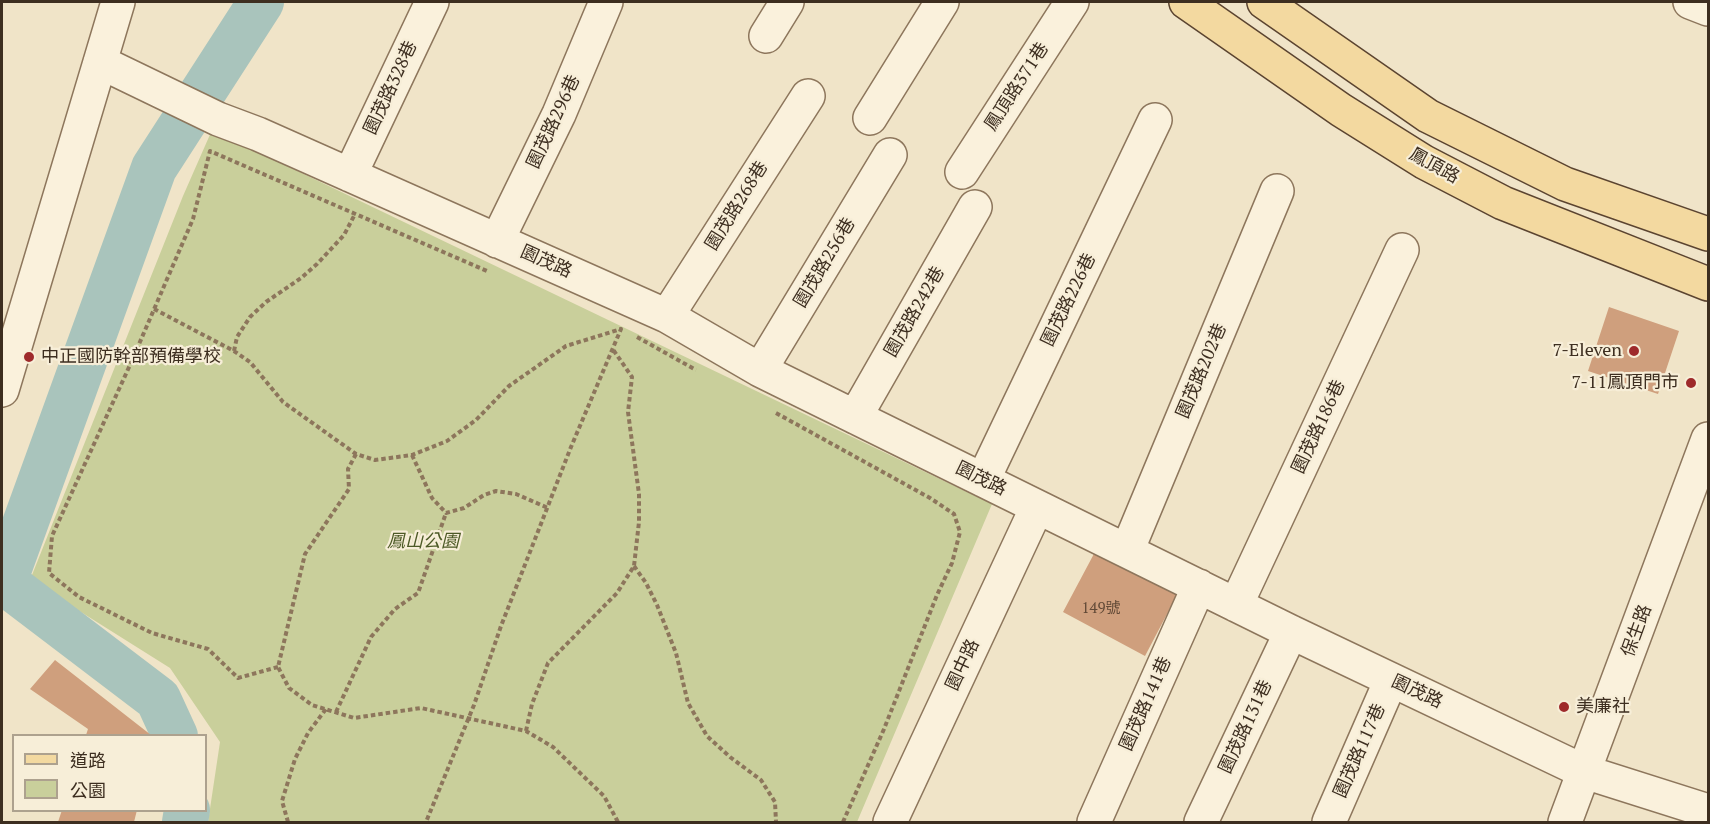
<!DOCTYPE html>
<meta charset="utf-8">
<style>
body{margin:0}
#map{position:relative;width:1710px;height:824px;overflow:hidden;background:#f0e4c8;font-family:"PT Serif","Noto Sans TC",serif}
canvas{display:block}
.frame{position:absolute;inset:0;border:3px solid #3d2e20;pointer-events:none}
.legend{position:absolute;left:12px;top:734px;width:195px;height:78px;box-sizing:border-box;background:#f7eed8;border:2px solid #ada18e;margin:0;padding:8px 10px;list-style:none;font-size:18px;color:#3d2e20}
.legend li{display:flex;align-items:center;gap:12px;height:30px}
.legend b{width:30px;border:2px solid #ada18e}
</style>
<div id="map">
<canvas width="1710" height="824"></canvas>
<div class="frame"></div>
<ul class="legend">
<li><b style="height:8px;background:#f3d9a0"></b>道路</li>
<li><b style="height:16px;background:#c9cf9b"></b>公園</li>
</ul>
</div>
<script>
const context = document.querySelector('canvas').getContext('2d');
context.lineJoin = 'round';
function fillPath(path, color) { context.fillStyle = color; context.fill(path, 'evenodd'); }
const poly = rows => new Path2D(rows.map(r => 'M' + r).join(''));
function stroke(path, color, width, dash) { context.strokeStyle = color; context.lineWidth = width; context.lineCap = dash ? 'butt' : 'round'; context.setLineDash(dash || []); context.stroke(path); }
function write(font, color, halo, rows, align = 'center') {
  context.font = font + ' "PT Serif","Noto Sans TC",serif'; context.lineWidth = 4.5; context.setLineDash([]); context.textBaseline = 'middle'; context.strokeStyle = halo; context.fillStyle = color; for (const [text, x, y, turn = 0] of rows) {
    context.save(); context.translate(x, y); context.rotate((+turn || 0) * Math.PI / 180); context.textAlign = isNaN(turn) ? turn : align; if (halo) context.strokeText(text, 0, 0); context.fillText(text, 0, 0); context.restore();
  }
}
const green = poly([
 [212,130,992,504,857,822,208,822,220,742,170,668,30,580,183,196]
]);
const river = poly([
 [175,736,158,699,4,582,154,168,261,2],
 [185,822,187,810]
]);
const building = poly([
 [1609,307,1679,331,1658,394,1588,371],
 [1096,550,1177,595,1145,656,1063,612],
 [55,660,151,735,86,735,88,729,30,689],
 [62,810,137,810,134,822,58,822]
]);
const path = poly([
 [154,309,234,351,250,362,283,402,356,454,375,460,412,455,447,441,476,420,509,386,566,346,621,329,571,447,501,626,474,705,426,822],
 [637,337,696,370],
 [234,351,237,337,250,317,266,302,301,278,317,264,344,235,355,214],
 [776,413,930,498,954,514,960,532,952,563,937,595,884,729,843,822],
 [356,454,348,469,349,489,305,554,278,667,289,688,312,705,354,718,421,708,526,731,553,747,604,796,618,822],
 [412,455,432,498,446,513,464,508,484,495,496,491,516,494,548,508],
 [634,566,646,583,657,605,676,653,688,703,707,736,730,757,761,780,775,802,776,822],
 [278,667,238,678,208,649,152,633,79,597,49,573,52,536,130,365,193,219,210,151,487,271],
 [336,712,371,637,395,609,418,593,446,513],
 [526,731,532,704,548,663,617,593,634,566,639,522,639,494,628,412,632,377,612,348],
 [288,822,282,801,295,759,308,733,326,709]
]);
const minor = poly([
 [1690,2,1708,9],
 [766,36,787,2],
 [100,62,218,119,258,134,667,316,760,370,1291,632,1585,772,1708,811],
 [870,118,942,2],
 [962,172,1072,2],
 [350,175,432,2],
 [497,241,559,114,606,2],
 [667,316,808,96],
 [760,370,890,155],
 [2,390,118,2],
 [855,417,975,207],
 [983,480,1155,120],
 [1127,551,1277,191],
 [1236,605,1402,250],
 [890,822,1037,507],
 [1094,822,1199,586],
 [1201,822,1291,632],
 [1329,822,1391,680],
 [1565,822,1708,439]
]);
const major = poly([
 [1186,2,1341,110,1424,162,1503,203,1708,284],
 [1264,2,1428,116,1565,184,1708,234]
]);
const markers = [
 [1634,351,6,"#9e2a2b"],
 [29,357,6,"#9e2a2b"],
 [1691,383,6,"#9e2a2b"],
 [1564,707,6,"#9e2a2b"]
];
const numberNames = [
 ["149號",1101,609]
];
const streetNames = [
 ["鳳頂路371巷",1017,87,-57],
 ["園茂路328巷",391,88,-65],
 ["園茂路296巷",554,122,-65],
 ["鳳頂路",1434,166,29],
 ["園茂路268巷",737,206,-58],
 ["園茂路",546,262,24],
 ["園茂路256巷",825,263,-59],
 ["園茂路226巷",1069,300,-64],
 ["園茂路242巷",915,312,-60],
 ["園茂路202巷",1202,371,-67],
 ["園茂路186巷",1319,427,-65],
 ["園茂路",981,479,26],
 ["保生路",1637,631,-70],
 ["園中路",963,665,-65],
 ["園茂路",1417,692,25],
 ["園茂路141巷",1146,704,-66],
 ["園茂路131巷",1246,727,-65],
 ["園茂路117巷",1360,751,-66]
];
const poiNames = [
 ["7-Eleven",1622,351],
 ["中正國防幹部預備學校",41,357,"left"],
 ["7-11鳳頂門市",1679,383],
 ["美廉社",1576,707,"left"]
];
const parkNames = [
 ["鳳山公園",423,542]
];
fillPath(green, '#c9cf9b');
stroke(river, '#a9c4bc', 46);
fillPath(building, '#cf9f7d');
stroke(minor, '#8d765c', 36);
stroke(major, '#5b4430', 36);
stroke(path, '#8d765c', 4, [4.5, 3]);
stroke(minor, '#faf1dc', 33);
stroke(major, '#f3d9a0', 33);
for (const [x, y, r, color] of markers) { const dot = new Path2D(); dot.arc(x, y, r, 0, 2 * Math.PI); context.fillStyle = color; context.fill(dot); stroke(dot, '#f7eed8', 2); }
write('15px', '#624a37', null, numberNames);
write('18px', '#3d2e20', '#f7eed8', streetNames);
write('18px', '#3d2e20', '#f7eed8', poiNames, 'right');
write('italic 18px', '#4d5a26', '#f7eed8', parkNames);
</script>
